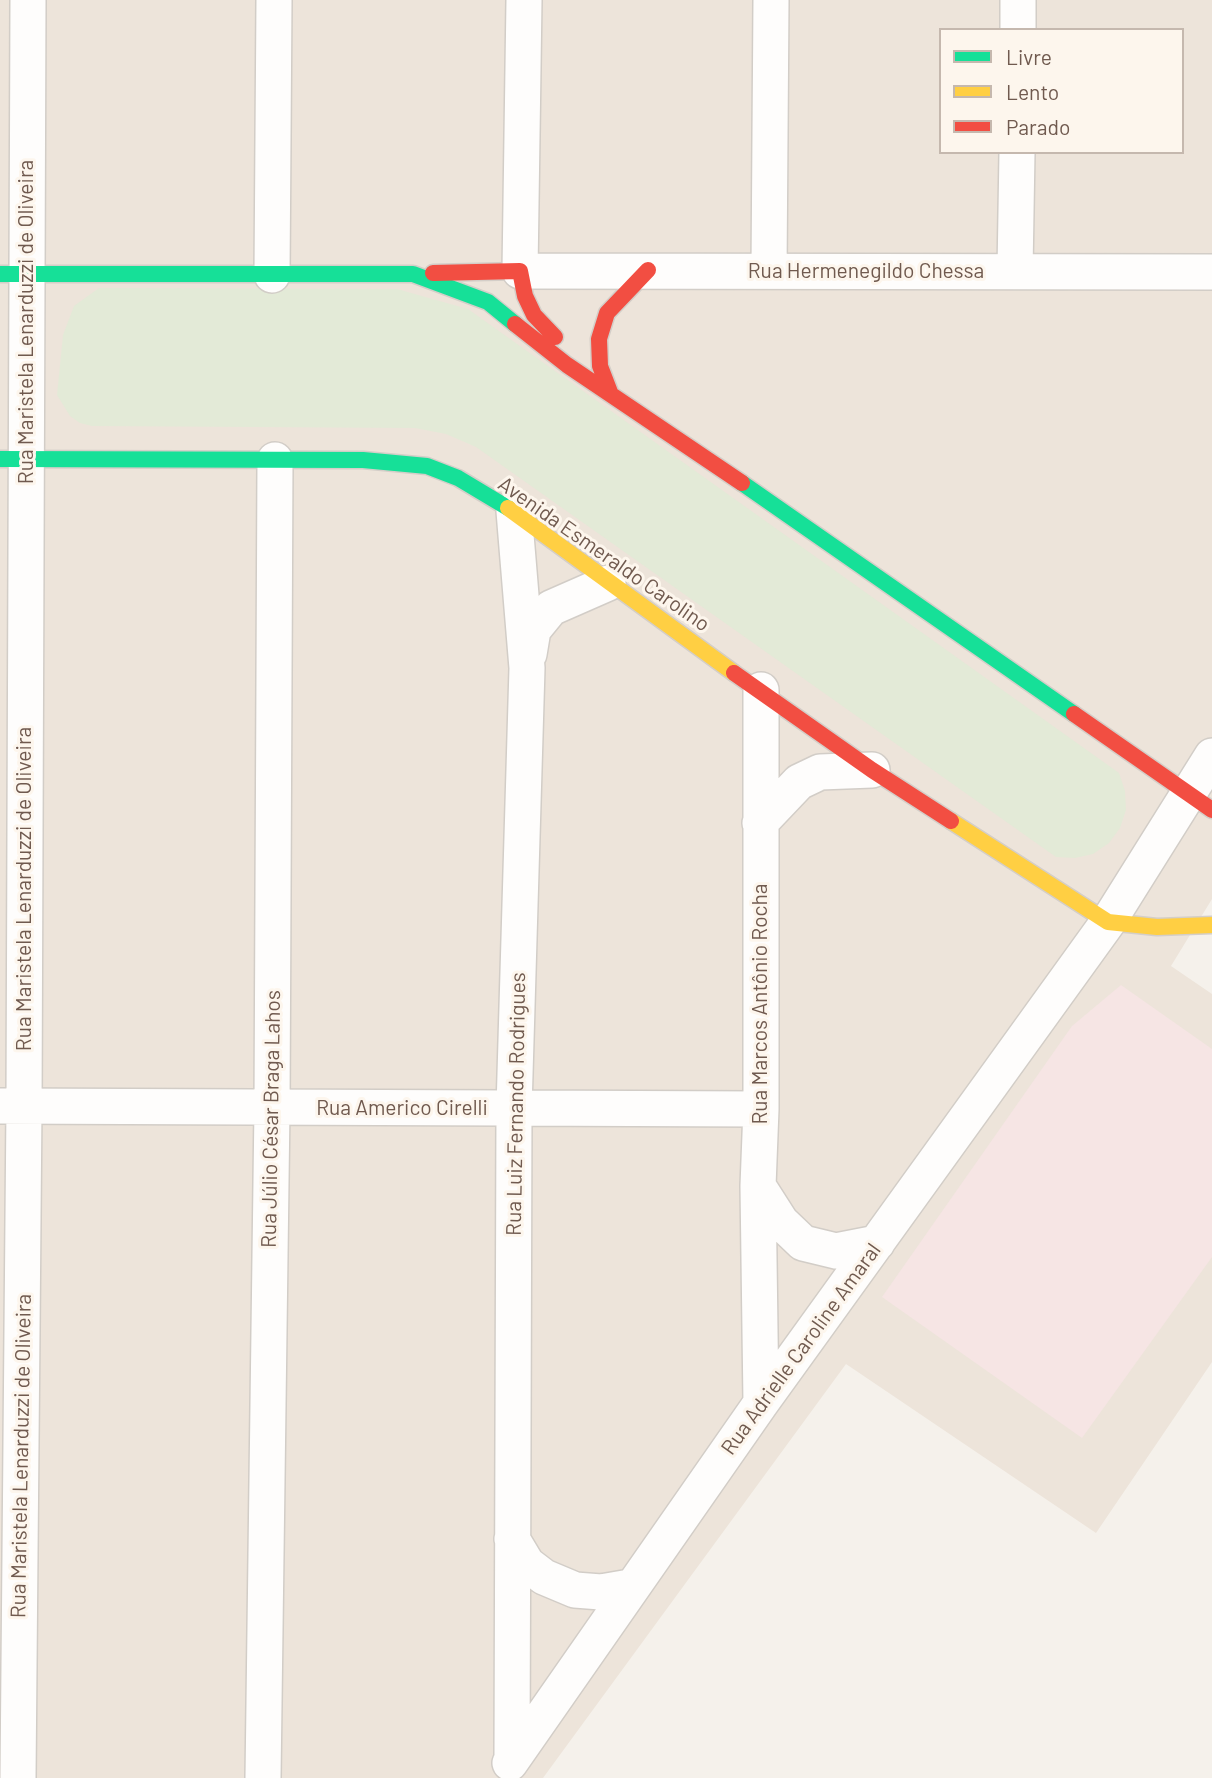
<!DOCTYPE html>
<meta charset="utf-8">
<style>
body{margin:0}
#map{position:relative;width:1212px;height:1778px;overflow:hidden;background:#f5f1eb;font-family:Barlow,sans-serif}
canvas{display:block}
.legend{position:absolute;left:939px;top:28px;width:245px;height:126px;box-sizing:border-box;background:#fdf6ed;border:2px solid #c5b8ae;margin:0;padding:9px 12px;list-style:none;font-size:21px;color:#705a4f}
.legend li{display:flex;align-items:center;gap:14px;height:35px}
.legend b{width:35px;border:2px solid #c5b8ae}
</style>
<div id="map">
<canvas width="1212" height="1778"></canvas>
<ul class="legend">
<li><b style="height:9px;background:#16e098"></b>Livre</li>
<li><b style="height:9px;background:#ffcf43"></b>Lento</li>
<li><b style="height:9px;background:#f24e42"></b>Parado</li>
</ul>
</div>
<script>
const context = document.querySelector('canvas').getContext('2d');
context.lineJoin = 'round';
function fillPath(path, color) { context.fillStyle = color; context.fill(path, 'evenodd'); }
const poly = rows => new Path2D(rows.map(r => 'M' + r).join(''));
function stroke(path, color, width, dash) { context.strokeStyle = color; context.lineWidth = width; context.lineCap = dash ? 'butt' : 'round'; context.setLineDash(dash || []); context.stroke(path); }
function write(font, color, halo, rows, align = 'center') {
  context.font = font + ' Barlow,sans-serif'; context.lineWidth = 6; context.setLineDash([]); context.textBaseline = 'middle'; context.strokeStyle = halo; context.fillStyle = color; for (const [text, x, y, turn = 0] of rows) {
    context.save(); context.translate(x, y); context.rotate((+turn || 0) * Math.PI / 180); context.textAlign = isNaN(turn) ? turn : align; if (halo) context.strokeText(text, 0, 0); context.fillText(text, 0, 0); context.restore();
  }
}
const residential = poly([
 [0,0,1212,0,1212,899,1171,966,1212,994,1212,1362,1096,1533,846,1364,543,1778,0,1778],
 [941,30,1182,30,1182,152,941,152]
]);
const medical = poly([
 [1121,985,1212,1049,1212,1257,1082,1438,882,1297,1072,1026]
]);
const green = poly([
 [99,288,397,289,468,309,1119,773,1125,791,1126,810,1120,828,1109,843,1093,854,1075,858,1056,857,476,447,446,434,415,428,92,426,80,423,70,416,57,395,63,335,74,306]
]);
const street = poly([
 [524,0,520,271,1212,272],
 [1018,30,1018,0],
 [769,271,771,0],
 [1015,271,1017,152],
 [272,275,274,0],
 [529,654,533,630,551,608,608,583],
 [760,823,799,782,820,772,872,770],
 [0,1106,761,1109],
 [758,1186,781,1222,803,1243,836,1251,877,1243],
 [761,1403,758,1186,761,1109,761,690],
 [512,1539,527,1564,544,1577,575,1590,601,1592,630,1587],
 [512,1760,514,1108,527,668,514,511],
 [510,1763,761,1403,1108,922,1212,756],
 [18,1778,24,1106,28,0],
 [263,1778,272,1107,275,460]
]);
const fast = poly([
 [0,274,413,274,488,302,515,324],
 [0,459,363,460,427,466,458,478,508,508],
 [742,483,1074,714]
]);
const slow = poly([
 [508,508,734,673],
 [951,821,1108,922,1157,927,1212,925]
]);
const jam = poly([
 [433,273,520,271,525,296,534,315,555,337],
 [515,324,567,365,742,483],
 [610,392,600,366,599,339,607,313,648,270],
 [734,673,872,770,951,821],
 [1074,714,1212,810]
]);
const streetNames = [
 ["Rua Hermenegildo Chessa",866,271],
 ["Rua Maristela Lenarduzzi de Oliveira",26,322,-90],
 ["Avenida Esmeraldo Carolino",604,554,35],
 ["Rua Maristela Lenarduzzi de Oliveira",24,889,-90],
 ["Rua Marcos Antônio Rocha",760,1004,-90],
 ["Rua Luiz Fernando Rodrigues",516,1104,-89],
 ["Rua Americo Cirelli",402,1108],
 ["Rua Júlio César Braga Lahos",271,1119,-89],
 ["Rua Adrielle Caroline Amaral",801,1349,-54],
 ["Rua Maristela Lenarduzzi de Oliveira",21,1456,-89]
];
fillPath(residential, '#ede4da');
fillPath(medical, '#f6e5e4');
fillPath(green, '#e3ead7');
stroke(street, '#d2cdc7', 38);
stroke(fast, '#d4cec8', 19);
stroke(slow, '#d4cec8', 19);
stroke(jam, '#d4cec8', 19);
stroke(street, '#fefdfc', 35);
stroke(fast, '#16e098', 16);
stroke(slow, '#ffcf43', 16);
stroke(jam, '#f24e42', 16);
write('21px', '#705a4f', '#fdf6ed', streetNames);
</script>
